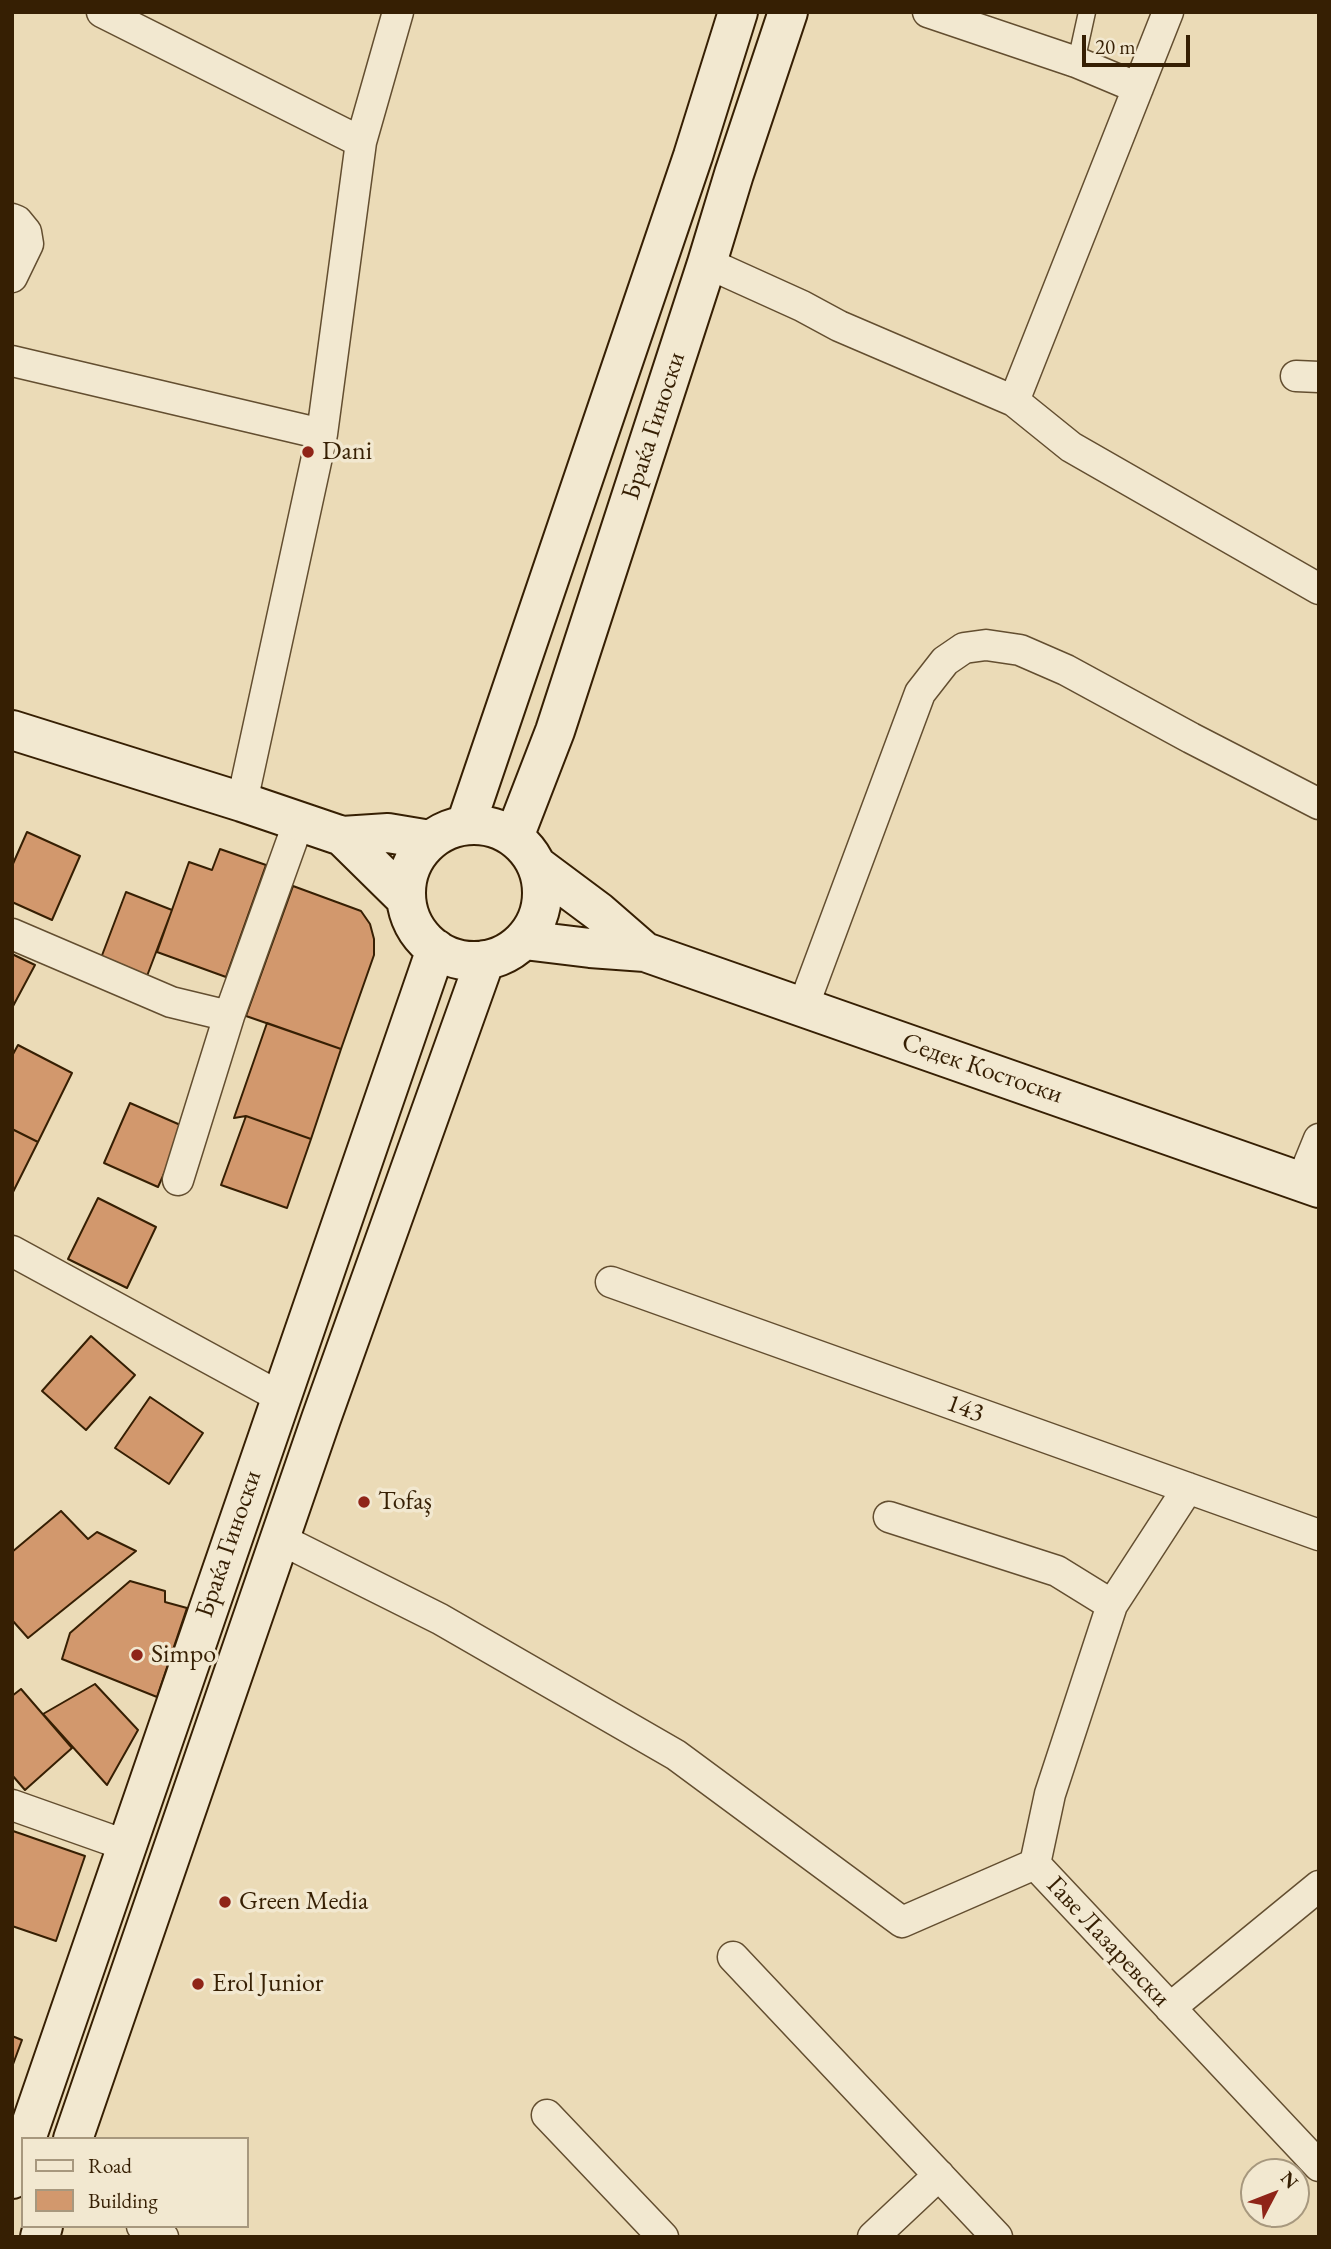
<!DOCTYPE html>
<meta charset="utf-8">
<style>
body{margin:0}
#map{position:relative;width:1331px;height:2249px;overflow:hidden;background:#ebdbb7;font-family:"EB Garamond",serif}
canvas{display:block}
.frame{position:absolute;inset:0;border:14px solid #361f03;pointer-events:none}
.legend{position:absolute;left:21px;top:2137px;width:228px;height:91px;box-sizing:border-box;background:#f2e8d0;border:2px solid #a7987e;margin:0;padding:9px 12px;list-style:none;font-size:21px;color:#361f03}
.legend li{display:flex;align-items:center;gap:14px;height:35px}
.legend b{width:35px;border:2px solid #a7987e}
.north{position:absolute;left:1240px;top:2158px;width:70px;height:70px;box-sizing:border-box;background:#f2e8d0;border:2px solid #a7987e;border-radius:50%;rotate:48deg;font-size:19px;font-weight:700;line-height:28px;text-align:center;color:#361f03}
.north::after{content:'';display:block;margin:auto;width:24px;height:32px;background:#8f2418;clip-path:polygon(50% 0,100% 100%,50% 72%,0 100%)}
.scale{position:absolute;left:1082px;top:35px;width:108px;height:32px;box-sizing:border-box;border:4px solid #361f03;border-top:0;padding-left:9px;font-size:21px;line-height:24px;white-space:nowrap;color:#361f03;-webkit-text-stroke:5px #f2e8d0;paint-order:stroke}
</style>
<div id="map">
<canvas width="1331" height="2249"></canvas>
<div class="frame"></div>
<ul class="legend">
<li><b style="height:9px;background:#f2e8d0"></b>Road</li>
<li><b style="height:19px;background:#d2986d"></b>Building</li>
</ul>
<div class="north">N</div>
<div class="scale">20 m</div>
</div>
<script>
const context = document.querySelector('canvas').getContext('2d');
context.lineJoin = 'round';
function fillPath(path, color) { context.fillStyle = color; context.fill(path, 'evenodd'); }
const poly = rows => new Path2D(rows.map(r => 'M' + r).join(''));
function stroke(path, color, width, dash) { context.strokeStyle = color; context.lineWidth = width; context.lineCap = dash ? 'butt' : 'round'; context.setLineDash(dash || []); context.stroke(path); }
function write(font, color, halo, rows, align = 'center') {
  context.font = font + ' "EB Garamond",serif'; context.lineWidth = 7; context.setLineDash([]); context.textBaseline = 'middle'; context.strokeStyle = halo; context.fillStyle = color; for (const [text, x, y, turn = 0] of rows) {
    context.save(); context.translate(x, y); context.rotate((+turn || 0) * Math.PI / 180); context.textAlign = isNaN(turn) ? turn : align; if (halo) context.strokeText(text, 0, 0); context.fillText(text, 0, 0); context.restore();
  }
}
const building = poly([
 [27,832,80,856,52,920,12,902,12,866,27,832],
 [220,849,266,865,226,977,157,952,189,862,212,870,220,849],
 [293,886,361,911,370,924,374,939,374,955,341,1049,246,1016,293,886],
 [126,892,172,910,147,976,101,958,126,892],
 [12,954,35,965,12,1008,12,954],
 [267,1023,341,1049,311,1139,246,1116,234,1118,267,1023],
 [18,1045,72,1073,38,1142,12,1129,12,1056,18,1045],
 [130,1103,185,1127,158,1187,104,1163,130,1103],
 [246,1116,311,1139,287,1208,221,1185,246,1116],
 [12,1129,38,1142,12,1194,12,1129],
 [98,1198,156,1227,127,1288,68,1259,98,1198],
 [91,1336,135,1375,86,1430,42,1391,91,1336],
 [150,1397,203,1433,169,1484,115,1448,150,1397],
 [61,1511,88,1539,97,1532,136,1551,28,1638,12,1620,12,1552,61,1511],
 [130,1581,165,1591,165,1602,187,1608,157,1697,62,1659,70,1633,130,1581],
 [95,1684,138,1730,107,1785,43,1714,95,1684],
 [21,1689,72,1748,25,1790,12,1775,12,1696,21,1689],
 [13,1831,85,1856,56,1941,12,1926,13,1831],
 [12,2036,22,2040,12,2067,12,2036]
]);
const lane = poly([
 [1076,62,1087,12]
]);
const street = poly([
 [102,12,361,142],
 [928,12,1076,62,1138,88],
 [12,219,17,221,26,232,28,244,12,277],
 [707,263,802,306,839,326,1014,401,1071,447,1319,589],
 [12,361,322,434],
 [1296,376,1319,377],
 [1014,401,1168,12],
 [242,802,322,434,361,142,398,12],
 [12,934,171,1002,229,1016,178,1180],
 [803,1007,920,693,945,661,964,648,986,645,1020,650,1066,670,1191,738,1319,804],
 [229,1016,299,821],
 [1301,1183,1319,1139],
 [12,1251,280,1397],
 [611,1282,1319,1535],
 [1188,1488,1112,1605,1050,1794,1035,1864,1319,2166],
 [889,1517,1057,1571,1112,1605],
 [280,1539,440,1619,676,1755,902,1922,1035,1864],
 [12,1805,125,1845],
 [733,1957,997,2237],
 [1170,2008,1319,1886],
 [547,2115,663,2237],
 [142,2226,163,2237],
 [873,2237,939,2175]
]);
const secondary = poly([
 [12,730,242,802,342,836,405,898],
 [466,824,693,156,738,12],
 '406 893a68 68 0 1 1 136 0a68 68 0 1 1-136 0Z',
 [342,836,388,833,430,840],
 [514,837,555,731,707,263,734,174,788,12],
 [536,865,599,912,645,952],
 [524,940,590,948,645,952,1319,1188],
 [26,2139,436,949],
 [73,2139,321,1419,485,960],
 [12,2179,23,2148],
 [40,2237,43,2226]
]);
const markers = [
 [308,452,7,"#8f2418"],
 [364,1502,7,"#8f2418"],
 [137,1655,7,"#8f2418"],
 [225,1902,7,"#8f2418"],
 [198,1984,7,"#8f2418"]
];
const streetNames = [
 ["Браќа Гиноски",654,426,-72],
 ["Седек Костоски",982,1069,19],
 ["143",965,1409,20],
 ["Браќа Гиноски",229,1544,-71],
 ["Гаве Лазаревски",1108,1942,47]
];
const poiNames = [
 ["Dani",322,452],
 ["Tofaş",378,1502],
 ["Simpo",151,1655],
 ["Green Media",239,1902],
 ["Erol Junior",212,1984]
];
fillPath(building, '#d2986d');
stroke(building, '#361f03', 2);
stroke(lane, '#634e30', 19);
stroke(street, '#634e30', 33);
stroke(secondary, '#361f03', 42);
stroke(lane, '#f2e8d0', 16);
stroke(street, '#f2e8d0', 30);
stroke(secondary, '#f2e8d0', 38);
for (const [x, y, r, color] of markers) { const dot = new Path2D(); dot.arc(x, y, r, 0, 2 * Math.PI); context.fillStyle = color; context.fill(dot); stroke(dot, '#f2e8d0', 2.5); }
write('26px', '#361f03', '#f2e8d0', streetNames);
write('26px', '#361f03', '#f2e8d0', poiNames, 'left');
</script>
